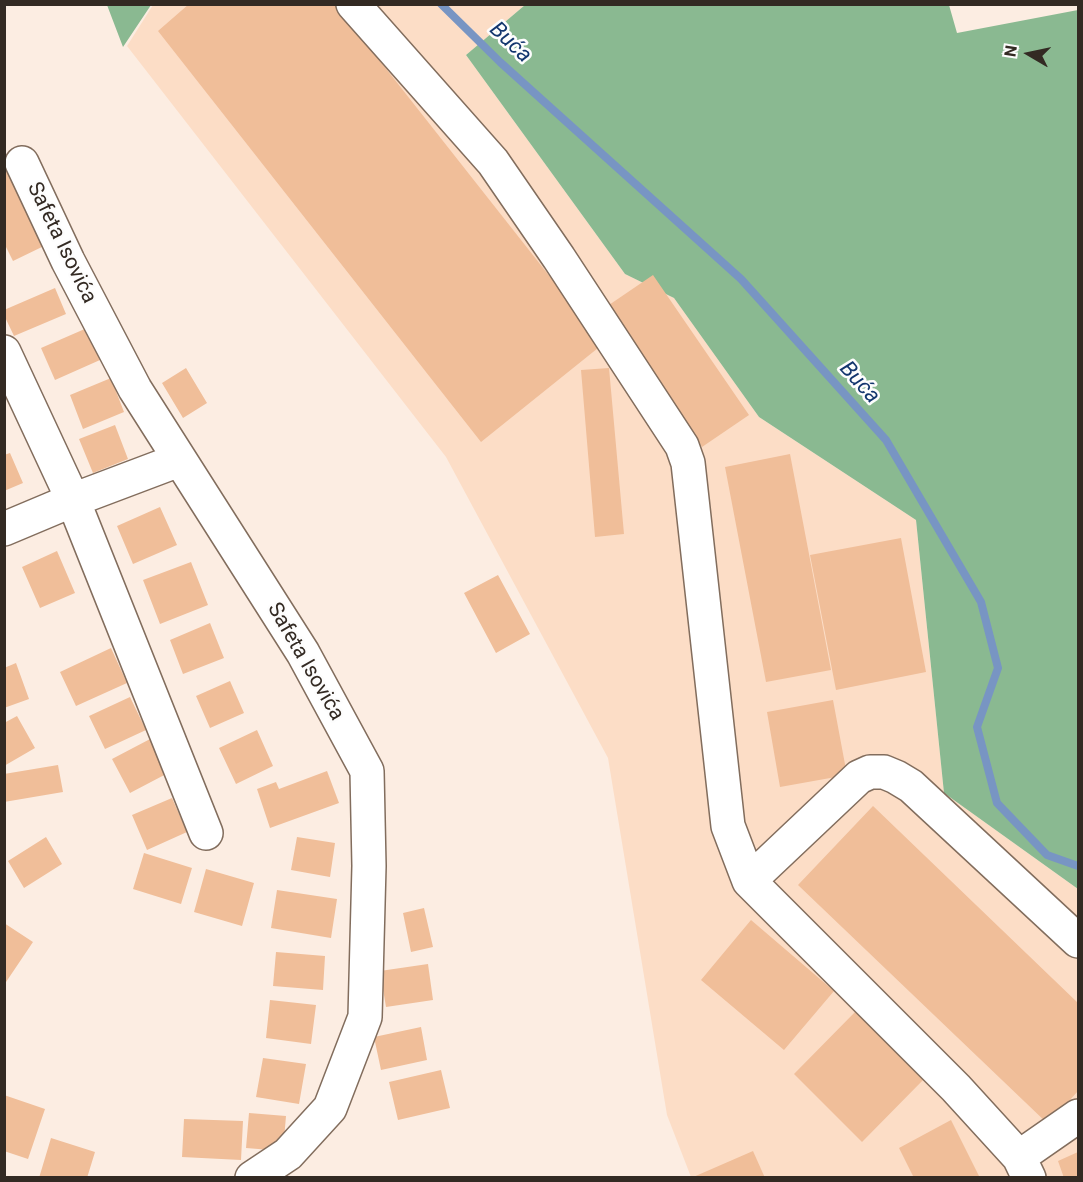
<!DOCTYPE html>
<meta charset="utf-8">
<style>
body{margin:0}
#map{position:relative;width:1083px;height:1182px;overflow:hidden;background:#fcede2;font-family:Roboto,sans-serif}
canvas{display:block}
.frame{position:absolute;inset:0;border:6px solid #332a23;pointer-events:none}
.north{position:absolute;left:999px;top:24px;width:60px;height:60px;-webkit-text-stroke:4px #fdfdfd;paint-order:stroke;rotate:279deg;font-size:16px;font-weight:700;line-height:24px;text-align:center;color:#332a23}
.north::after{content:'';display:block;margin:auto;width:21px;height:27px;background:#332a23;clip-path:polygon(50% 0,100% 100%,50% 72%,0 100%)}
</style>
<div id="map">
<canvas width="1083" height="1182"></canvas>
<div class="frame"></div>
<div class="north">N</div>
</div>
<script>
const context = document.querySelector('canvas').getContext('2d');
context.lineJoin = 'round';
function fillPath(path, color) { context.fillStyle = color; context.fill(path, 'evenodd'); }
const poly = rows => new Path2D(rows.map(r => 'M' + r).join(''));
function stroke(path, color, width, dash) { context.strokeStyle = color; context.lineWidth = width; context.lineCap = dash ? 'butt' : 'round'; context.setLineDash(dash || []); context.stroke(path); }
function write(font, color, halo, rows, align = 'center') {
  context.font = font + ' Roboto,sans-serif'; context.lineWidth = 5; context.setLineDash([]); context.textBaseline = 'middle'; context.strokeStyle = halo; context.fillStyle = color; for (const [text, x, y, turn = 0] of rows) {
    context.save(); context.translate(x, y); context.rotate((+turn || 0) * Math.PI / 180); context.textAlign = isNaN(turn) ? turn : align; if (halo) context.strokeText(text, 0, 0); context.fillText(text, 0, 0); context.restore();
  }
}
const built = poly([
 [153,5,525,5,466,55,625,274,674,298,759,417,916,520,944,793,1078,889,1078,1177,691,1177,667,1115,608,758,446,457,127,46]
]);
const forest = poly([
 [107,5,151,5,123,47],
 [525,5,949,5,957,33,1078,10,1078,889,944,793,916,520,759,417,674,298,625,274,466,55]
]);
const stream = poly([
 [441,4,500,62,741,279,886,440,981,602,998,668,977,727,997,803,1047,855,1078,866]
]);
const building = poly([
 [189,4,335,4,603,344,481,442,158,31],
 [4,157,46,245,13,261,4,243],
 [653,275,749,415,702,447,606,307],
 [55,288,66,314,14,336,4,315,4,310],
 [87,328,100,360,55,380,41,348],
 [186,368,207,403,183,418,162,383],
 [609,368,624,534,595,537,581,370],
 [111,378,124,412,83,429,70,395],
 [115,425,128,459,93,473,79,439],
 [10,453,23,483,4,491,4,455],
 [790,454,831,670,766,682,725,467],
 [160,507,177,545,133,564,117,526],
 [901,538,926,672,836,690,810,555],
 [57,551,75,593,40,608,22,567],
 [191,562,208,605,160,624,143,580],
 [498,575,530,634,496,653,464,593],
 [210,623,224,658,183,674,170,640],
 [111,648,127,683,76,706,60,672],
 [16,663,29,699,4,708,4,668],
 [230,681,244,713,210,728,196,696],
 [130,697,146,730,105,749,89,716],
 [833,700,847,775,780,787,767,712],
 [17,716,35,748,4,766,4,723],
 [257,730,273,766,236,784,219,748],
 [152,738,170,772,130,793,112,759],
 [58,765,63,792,4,802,4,774],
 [327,771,339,803,270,828,257,789,276,782,279,789],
 [172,798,187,832,147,850,132,815],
 [873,806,1078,1003,1078,1091,1048,1124,798,885],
 [46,837,62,864,24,888,8,861],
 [297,837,335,843,330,877,291,870],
 [144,853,192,868,181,904,133,889],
 [206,869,254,883,242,926,194,912],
 [277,890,337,899,331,938,271,928],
 [424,908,433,947,411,952,403,913],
 [751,920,834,991,784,1050,701,980],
 [4,923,33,942,4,985],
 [276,952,325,956,323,990,273,986],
 [428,964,433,1000,386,1007,380,971],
 [270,1000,316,1005,311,1044,266,1038],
 [857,1010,925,1078,862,1142,794,1074],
 [421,1027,427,1060,381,1070,374,1037],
 [263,1058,306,1064,299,1104,256,1097],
 [441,1070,450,1108,398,1120,389,1082],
 [4,1095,45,1109,28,1159,4,1151],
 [249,1113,286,1116,283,1151,246,1148],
 [184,1119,243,1121,241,1160,182,1157],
 [951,1120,980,1178,914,1178,899,1148],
 [51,1138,95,1152,87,1178,39,1178],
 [753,1151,765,1178,691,1178],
 [1078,1152,1078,1178,1064,1178,1058,1161]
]);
const minor = poly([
 [353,4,493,162,559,258,682,446,688,463,728,826,749,881,956,1088,1019,1157,1029,1178],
 [22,163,68,261,135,389,303,653,367,771,369,866,365,1017,330,1108,288,1154,252,1178],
 [4,352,73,500,206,833],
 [4,529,73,500,179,460],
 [749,881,859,777,870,772,884,772,896,777,911,786,1078,941],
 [1019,1157,1078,1116]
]);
const streetNames = [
 ["Safeta Isovića",61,243,64],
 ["Safeta Isovića",305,662,60]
];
const waterNames = [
 ["Buća",510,43,43],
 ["Buća",859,383,48]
];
fillPath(built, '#fcddc6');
fillPath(forest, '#8ab991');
stroke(stream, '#7895c3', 8);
fillPath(building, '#f0be99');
stroke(minor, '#826d5d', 36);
stroke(minor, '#fff', 33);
write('21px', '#332a23', '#fdfdfd', streetNames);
write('italic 22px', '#13366e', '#fdfdfd', waterNames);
</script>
